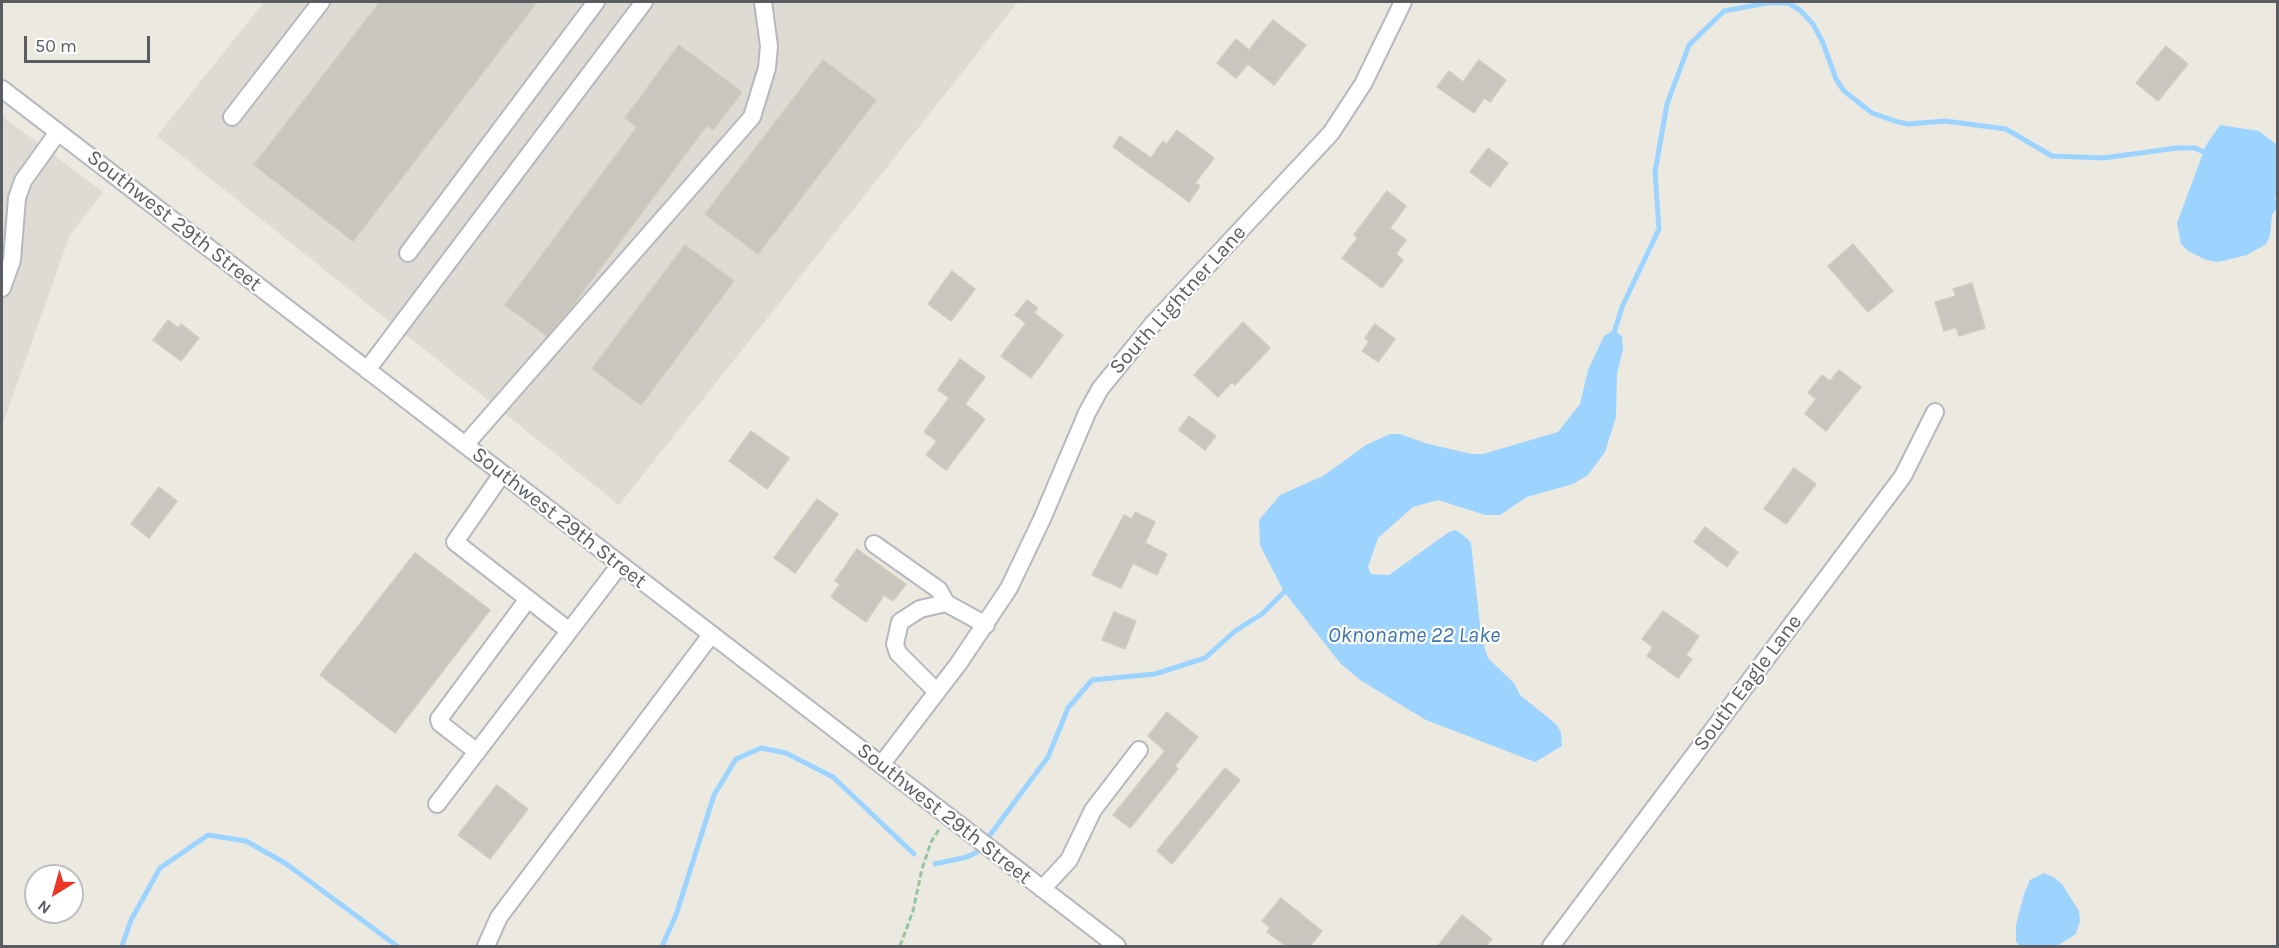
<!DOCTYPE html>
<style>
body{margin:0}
#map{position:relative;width:2279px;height:948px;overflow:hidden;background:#eceae0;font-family:Karla,sans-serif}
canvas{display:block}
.frame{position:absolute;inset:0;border:3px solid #595c61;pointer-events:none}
.north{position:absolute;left:24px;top:864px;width:60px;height:60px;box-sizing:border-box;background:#fff;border:2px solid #bdbec0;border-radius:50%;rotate:217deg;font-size:16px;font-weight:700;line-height:24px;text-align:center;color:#595c61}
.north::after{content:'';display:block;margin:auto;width:21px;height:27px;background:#ec3626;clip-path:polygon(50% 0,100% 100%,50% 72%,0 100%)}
.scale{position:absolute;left:24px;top:36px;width:126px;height:27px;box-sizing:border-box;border:3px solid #595c61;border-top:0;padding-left:8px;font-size:18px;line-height:21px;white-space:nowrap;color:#595c61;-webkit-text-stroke:4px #fff;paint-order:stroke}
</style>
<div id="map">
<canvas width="2279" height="948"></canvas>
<div class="frame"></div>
<div class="north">N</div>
<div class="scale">50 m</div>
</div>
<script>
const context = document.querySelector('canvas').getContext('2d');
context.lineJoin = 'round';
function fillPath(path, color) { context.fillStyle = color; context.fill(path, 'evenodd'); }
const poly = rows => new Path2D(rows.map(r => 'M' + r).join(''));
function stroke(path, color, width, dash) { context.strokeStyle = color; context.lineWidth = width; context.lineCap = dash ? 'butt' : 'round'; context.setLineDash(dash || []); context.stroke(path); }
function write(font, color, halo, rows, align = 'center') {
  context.font = font + ' Karla,sans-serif'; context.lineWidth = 4.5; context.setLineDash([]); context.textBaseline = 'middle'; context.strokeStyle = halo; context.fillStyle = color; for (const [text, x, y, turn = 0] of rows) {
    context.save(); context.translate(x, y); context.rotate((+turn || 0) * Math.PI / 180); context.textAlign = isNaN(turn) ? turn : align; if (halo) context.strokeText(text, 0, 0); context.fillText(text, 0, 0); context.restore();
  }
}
const industrial = poly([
 [264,2,1018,2,619,505,157,136],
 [2,116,103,192,70,235,2,426]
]);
const water = poly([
 [2220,125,2259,131,2277,145,2278,188,2275,199,2278,206,2272,215,2270,236,2266,244,2247,255,2218,262,2206,260,2188,251,2181,244,2177,223,2206,145],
 [1614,330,1622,336,1623,349,1617,374,1616,417,1605,452,1588,475,1573,484,1527,497,1500,515,1485,515,1438,500,1413,507,1378,538,1368,567,1371,574,1389,575,1449,532,1456,530,1468,539,1471,543,1481,635,1488,658,1514,683,1520,695,1556,724,1561,732,1562,746,1535,762,1426,720,1360,680,1340,663,1284,592,1260,545,1259,520,1280,495,1323,476,1366,445,1390,434,1400,434,1425,443,1471,454,1483,454,1558,432,1580,404,1588,370,1604,336],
 [2044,873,2055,878,2062,884,2079,911,2080,921,2076,934,2057,946,2020,946,2016,942,2016,925,2024,894,2030,880]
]);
const stream = poly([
 [1613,336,1622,307,1659,229,1655,172,1667,104,1689,45,1724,11,1767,3,1788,3,1800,10,1813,24,1823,43,1836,79,1844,91,1872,113,1898,122,1908,124,1945,121,2006,129,2052,156,2103,158,2177,148,2195,148,2208,154],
 [990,835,1048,757,1068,708,1092,680,1155,674,1205,658,1235,631,1262,614,1284,592,1289,591],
 [935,864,967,857,977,852],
 [122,946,131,920,160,868,208,835,246,841,285,863,397,946],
 [662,946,676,915,714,795,736,759,761,748,786,753,833,777,914,854]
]);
const building = poly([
 [380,2,537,2,353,241,254,165,380,2],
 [1273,20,1306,45,1274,85,1248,64,1236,78,1217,63,1236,39,1249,50,1273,20],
 [679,45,742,92,713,130,707,125,570,309,547,336,505,305,637,127,625,118,679,45],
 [2166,46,2188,64,2158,101,2136,83,2166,46],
 [823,60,876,100,758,254,705,214,823,60],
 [1479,60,1506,80,1490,102,1484,98,1474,113,1437,87,1449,71,1463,82,1479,60],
 [1177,130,1214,158,1195,183,1200,186,1189,202,1113,147,1120,136,1151,158,1163,141,1167,144,1177,130],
 [1488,148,1508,163,1490,187,1470,172,1488,148],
 [1387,191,1406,206,1390,228,1406,240,1396,254,1403,260,1382,288,1342,258,1358,238,1354,235,1387,191],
 [1853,244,1893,291,1868,312,1828,266,1853,244],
 [685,245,734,281,641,405,592,369,685,245],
 [952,271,975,289,951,321,928,304,952,271],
 [1972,283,1985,328,1959,336,1956,327,1944,331,1935,302,1956,296,1953,289,1972,283],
 [1027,300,1038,308,1034,313,1063,335,1031,378,1001,356,1026,323,1015,315,1027,300],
 [168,320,178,328,181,324,199,338,181,361,153,340,168,320],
 [1243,322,1270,348,1235,385,1232,382,1218,397,1194,375,1243,322],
 [1375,324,1395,339,1378,362,1362,351,1369,342,1365,338,1375,324],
 [960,359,985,377,965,404,985,419,946,470,926,455,937,441,924,432,949,398,938,390,960,359],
 [1839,370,1861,387,1826,431,1805,414,1816,399,1808,393,1822,375,1830,381,1839,370],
 [1189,416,1216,436,1205,450,1179,430,1189,416],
 [751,431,789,458,767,489,729,461,751,431],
 [1794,468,1816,484,1786,524,1764,509,1794,468],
 [159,487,177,501,149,538,131,524,159,487],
 [817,499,838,514,795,573,774,558,817,499],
 [1135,512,1155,522,1145,543,1167,554,1157,575,1133,563,1121,588,1092,575,1124,515,1132,519,1135,512],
 [1705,527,1738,552,1727,567,1694,542,1705,527],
 [857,549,906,584,893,601,884,595,866,622,831,597,840,584,835,581,857,549],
 [415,553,490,610,395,733,320,675,415,553],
 [1663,611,1699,636,1686,655,1692,659,1678,678,1647,656,1653,647,1642,639,1663,611],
 [1114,612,1136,621,1125,649,1102,640,1114,612],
 [1167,712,1198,737,1175,766,1178,769,1130,828,1113,815,1165,751,1148,736,1167,712],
 [1225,768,1240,780,1172,864,1157,851,1225,768],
 [497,785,528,809,490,859,458,835,497,785],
 [1281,898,1322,931,1310,946,1286,946,1267,932,1270,928,1262,921,1281,898],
 [1462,915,1492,939,1486,946,1438,946,1462,915]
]);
const path = poly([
 [900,946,913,911,922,869,931,842,940,828]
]);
const minor = poly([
 [2,89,1117,946],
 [232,117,321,2],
 [408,253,596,2],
 [2,288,12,260,17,198,23,181,58,132],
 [367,370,644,2],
 [465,445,752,117,767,68,769,46,763,2],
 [502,474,455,542,568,630],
 [874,544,939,590,946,603],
 [937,692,898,653,895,644,900,622,920,609,946,603,986,625],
 [477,752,440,723,439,719,528,599],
 [881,765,959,663,1009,588,1042,519,1087,413,1100,389,1152,325,1331,133,1363,84,1403,2],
 [437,804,619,566],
 [1042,889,1069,860,1093,810,1139,750],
 [486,946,499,917,711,635],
 [1551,946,1903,476,1935,412]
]);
const streetNames = [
 ["Southwest 29th Street",174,221,38],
 ["South Lightner Lane",1178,300,-48],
 ["Southwest 29th Street",559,518,38],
 ["South Eagle Lane",1748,683,-53],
 ["Southwest 29th Street",944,814,38]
];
const waterNames = [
 ["Oknoname 22 Lake",1414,636]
];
fillPath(industrial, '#dddbd4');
fillPath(water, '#9dd4ff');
stroke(stream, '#9dd4ff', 5);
fillPath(building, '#c9c6bf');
stroke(building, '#d1cbbe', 1.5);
stroke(minor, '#b6b8bd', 20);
stroke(path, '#94c6a2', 3, [6, 3]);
stroke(minor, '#fff', 16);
write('21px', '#595c61', '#fff', streetNames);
write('italic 22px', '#3a74b2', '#fff', waterNames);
</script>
